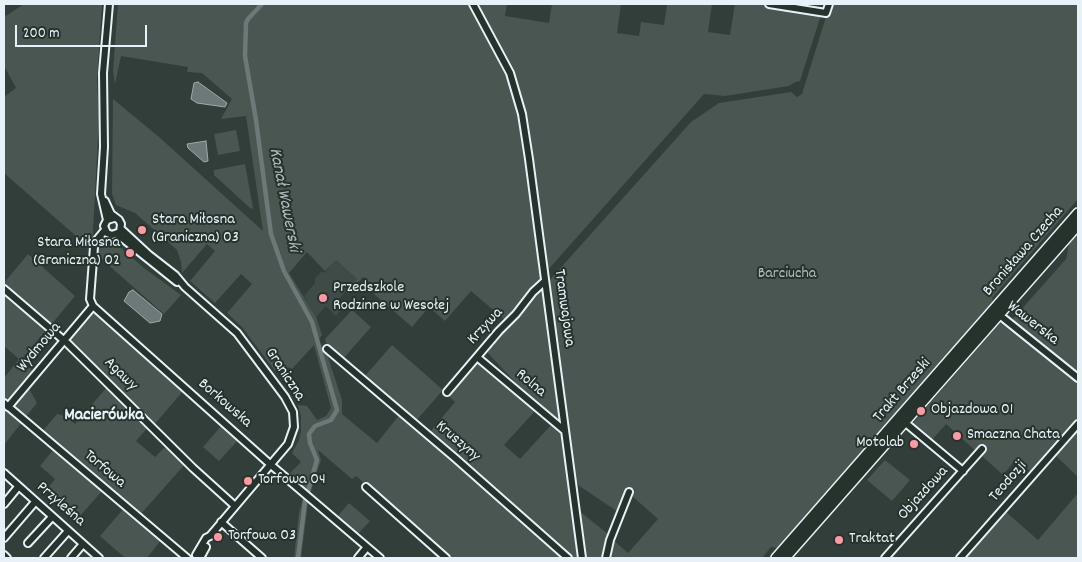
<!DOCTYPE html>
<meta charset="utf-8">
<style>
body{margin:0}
#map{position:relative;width:1082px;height:562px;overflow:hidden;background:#323e39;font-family:Dekko,sans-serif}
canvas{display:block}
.frame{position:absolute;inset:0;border:5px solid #e8f1f8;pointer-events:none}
.scale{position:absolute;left:15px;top:25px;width:132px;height:22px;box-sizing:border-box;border:2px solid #e8f1f8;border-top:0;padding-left:6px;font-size:15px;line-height:18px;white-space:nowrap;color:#e8f1f8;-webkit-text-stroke:4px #26332d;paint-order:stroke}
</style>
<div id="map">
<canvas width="1082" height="562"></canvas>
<div class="frame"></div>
<div class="scale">200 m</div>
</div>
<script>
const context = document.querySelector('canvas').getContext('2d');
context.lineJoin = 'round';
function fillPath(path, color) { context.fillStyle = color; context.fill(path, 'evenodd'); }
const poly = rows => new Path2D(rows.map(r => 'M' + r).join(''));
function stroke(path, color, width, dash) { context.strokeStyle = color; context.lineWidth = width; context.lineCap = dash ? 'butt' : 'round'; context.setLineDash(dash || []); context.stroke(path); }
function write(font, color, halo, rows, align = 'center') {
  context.font = font + ' Dekko,sans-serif'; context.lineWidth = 4; context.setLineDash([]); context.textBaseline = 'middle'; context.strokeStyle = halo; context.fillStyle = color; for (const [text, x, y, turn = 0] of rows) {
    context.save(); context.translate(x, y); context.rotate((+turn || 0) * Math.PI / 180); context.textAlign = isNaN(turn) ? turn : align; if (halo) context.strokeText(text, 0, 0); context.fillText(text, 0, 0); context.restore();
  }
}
const built = poly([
 [336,260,357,279,338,300,333,297,344,307,336,316,326,306,316,317,304,296,315,283,315,278,322,271,324,273]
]);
const green = poly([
 [24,4,102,4,97,80,99,118,92,250,4,173,4,97,16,88,4,66,4,17],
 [118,4,470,4,505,66,519,115,526,148,542,277,505,320,471,291,445,321,429,307,412,327,374,294,378,289,363,277,348,294,345,291,357,279,336,260,325,271,307,252,289,273,316,317,322,335,319,339,324,351,327,354,342,400,342,414,377,443,400,414,563,558,450,558,356,476,352,479,318,450,321,460,310,494,288,475,301,462,292,453,299,440,301,431,301,416,298,405,307,406,317,420,326,416,331,408,314,345,292,369,289,367,282,375,279,370,276,369,275,371,242,327,227,313,252,284,241,274,215,303,190,281,215,251,207,244,182,273,181,262,177,250,135,213,116,205,112,194,113,99,159,137,263,231,246,116,221,119,232,99,202,73,187,72,188,67,121,56,115,84,113,71],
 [476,4,507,4,505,16,549,23,552,4,621,4,617,33,639,36,641,22,664,25,667,4,712,4,708,32,730,35,735,4,756,4,819,13,821,15,800,81,795,82,789,86,725,96,704,94,547,271,529,131,524,108,511,66,506,62],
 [830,4,1078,4,1078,199,992,298,993,301,778,548,771,547,762,558,608,558,612,539,628,553,658,519,631,495,635,490,632,488,625,491,618,512,575,483,548,282,691,122,719,103,791,92,797,97,802,94],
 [236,130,240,151,218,155,214,134],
 [245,164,253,208,251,209,214,175,214,170],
 [1078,234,1078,374,1011,321,1066,259,1069,244],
 [112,240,144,268,181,295,164,314,97,255,98,251,106,241],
 [28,254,75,296,50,326,4,286,4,283],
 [543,288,551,335,561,426,515,385,514,381,488,353,488,350],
 [4,292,47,329,21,360,34,372,9,402,4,398,4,378,19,359,4,346],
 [352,310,371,327,343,359,326,343,325,339],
 [92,311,174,385,183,391,154,425,68,340],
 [1000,323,1018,336,1022,335,1078,380,1078,421,1032,473,1016,459,1003,475,981,455,986,450,983,446,977,452,946,424,931,441,912,424],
 [392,345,443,390,415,422,364,377],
 [478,362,535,411,504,445,520,459,551,425,562,434,580,558,571,558,429,433,455,402,449,396],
 [108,386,149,426,136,441,155,457,167,445,186,463,140,515,42,432,57,414,66,416,75,424],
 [28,387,37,403,25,418,12,406],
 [4,406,22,422,4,445],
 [222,425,239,439,219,461,203,447],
 [1078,429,1078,477,1055,455],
 [54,449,103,490,79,517,47,489,55,479,40,466],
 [885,460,910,480,892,501,867,480],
 [1078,493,1078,558,963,558,1005,511,1038,540],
 [303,498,308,503,301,558,294,558,299,513],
 [349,503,370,521,357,535,337,517],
 [124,508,161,540,147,558,125,558,100,536],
 [578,510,608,534,604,558,586,558]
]);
const water = poly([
 [198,82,227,103,225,107,197,103,191,99,194,83,198,82],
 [206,141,208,161,204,162,188,148,187,144,206,141],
 [133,290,162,314,160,321,150,323,124,301,129,292,133,290]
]);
const canal = poly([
 [262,4,248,19,246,23,245,56,256,120,271,234,284,271,312,322,337,410,331,420,315,426,309,434,310,443,317,460,305,501,298,558]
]);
const minor = poly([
 [473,4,510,73,522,114,529,159,582,558],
 [769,4,826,13,829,4],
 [105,201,111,214,119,220,121,224,120,232,112,235,107,233,104,226,107,220,114,218],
 [107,220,101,194,104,147,103,73,109,4],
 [121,229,148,254,175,275,185,287,237,333,285,397,293,412,294,427,288,444,210,536,206,538,196,555],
 [105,230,96,241,94,247,90,299,93,306,271,465,380,558],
 [117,234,177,282],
 [4,289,67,343,193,468,235,506],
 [997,313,1078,378],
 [327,349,455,458,568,558],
 [477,357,565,431],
 [447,392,499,331,516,314,533,292,545,281],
 [4,403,187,558],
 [8,407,93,306],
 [902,420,963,471],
 [4,473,99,558],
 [366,487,446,558],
 [4,504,18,487],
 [221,522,262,558],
 [4,538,35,502],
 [28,543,52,517],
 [4,555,7,558],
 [44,558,68,531],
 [71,558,83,544],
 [200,558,206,547],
 [358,558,367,547],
 [606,558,610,540,629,492],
 [885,558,982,449],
 [960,558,1078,424]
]);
const major = poly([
 [776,558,1078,213],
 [785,558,1078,225]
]);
const markers = [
 [142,230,5,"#ff9aa2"],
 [130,253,5,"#ff9aa2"],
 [323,298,5,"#ff9aa2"],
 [921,411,5,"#ff9aa2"],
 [957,436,5,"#ff9aa2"],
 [914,444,5,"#ff9aa2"],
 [248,481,5,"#ff9aa2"],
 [218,537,5,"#ff9aa2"],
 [839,540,5,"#ff9aa2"]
];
const poiNames = [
 ["Stara Miłosna",152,221],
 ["(Graniczna) 03",152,239],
 ["Stara Miłosna",120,244,"right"],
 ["(Graniczna) 02",120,262,"right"],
 ["Przedszkole",333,289],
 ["Rodzinne w Wesołej",333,307],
 ["Objazdowa 01",931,411],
 ["Smaczna Chata",967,436],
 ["Motolab",904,444,"right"],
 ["Torfowa 04",258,481],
 ["Torfowa 03",228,537],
 ["Traktat",849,540]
];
const streetNames = [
 ["Bronisława Czecha",1024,252,-49],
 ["Tramwajowa",563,308,82],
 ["Wawerska",1032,324,38],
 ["Krzywa",486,327,-47],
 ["Wydmowa",40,348,-50],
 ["Agawy",120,375,45],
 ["Graniczna",284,375,57],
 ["Rolna",530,384,40],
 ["Trakt Brzeski",903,391,-49],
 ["Borkowska",224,404,41],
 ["Kruszyny",457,442,41],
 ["Torfowa",104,470,40],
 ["Teodozji",1009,482,-49],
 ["Objazdowa",924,494,-48],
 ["Przyleśna",60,505,41]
];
const parkNames = [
 ["Barciucha",787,275]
];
const waterNames = [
 ["Kanał Wawerski",283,200,79]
];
const neighbourhoodNames = [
 ["Macierówka",104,417]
];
fillPath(built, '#3f4b46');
fillPath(green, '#495651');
fillPath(water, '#6d7978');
stroke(water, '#9ea9ab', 1);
stroke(canal, '#6d7978', 4.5);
stroke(minor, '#e8f1f8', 10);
stroke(major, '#e8f1f8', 12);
stroke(minor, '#26332d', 6);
stroke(major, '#26332d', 9);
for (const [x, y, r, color] of markers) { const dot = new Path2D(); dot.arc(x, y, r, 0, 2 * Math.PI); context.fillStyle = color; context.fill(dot); stroke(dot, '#26332d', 2); }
write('16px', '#e8f1f8', '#26332d', poiNames, 'left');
write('16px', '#e8f1f8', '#26332d', streetNames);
write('16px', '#b0bbbe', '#26332d', parkNames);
write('italic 18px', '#b1bbbe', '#26332d', waterNames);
write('bold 18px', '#e8f1f8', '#26332d', neighbourhoodNames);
</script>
